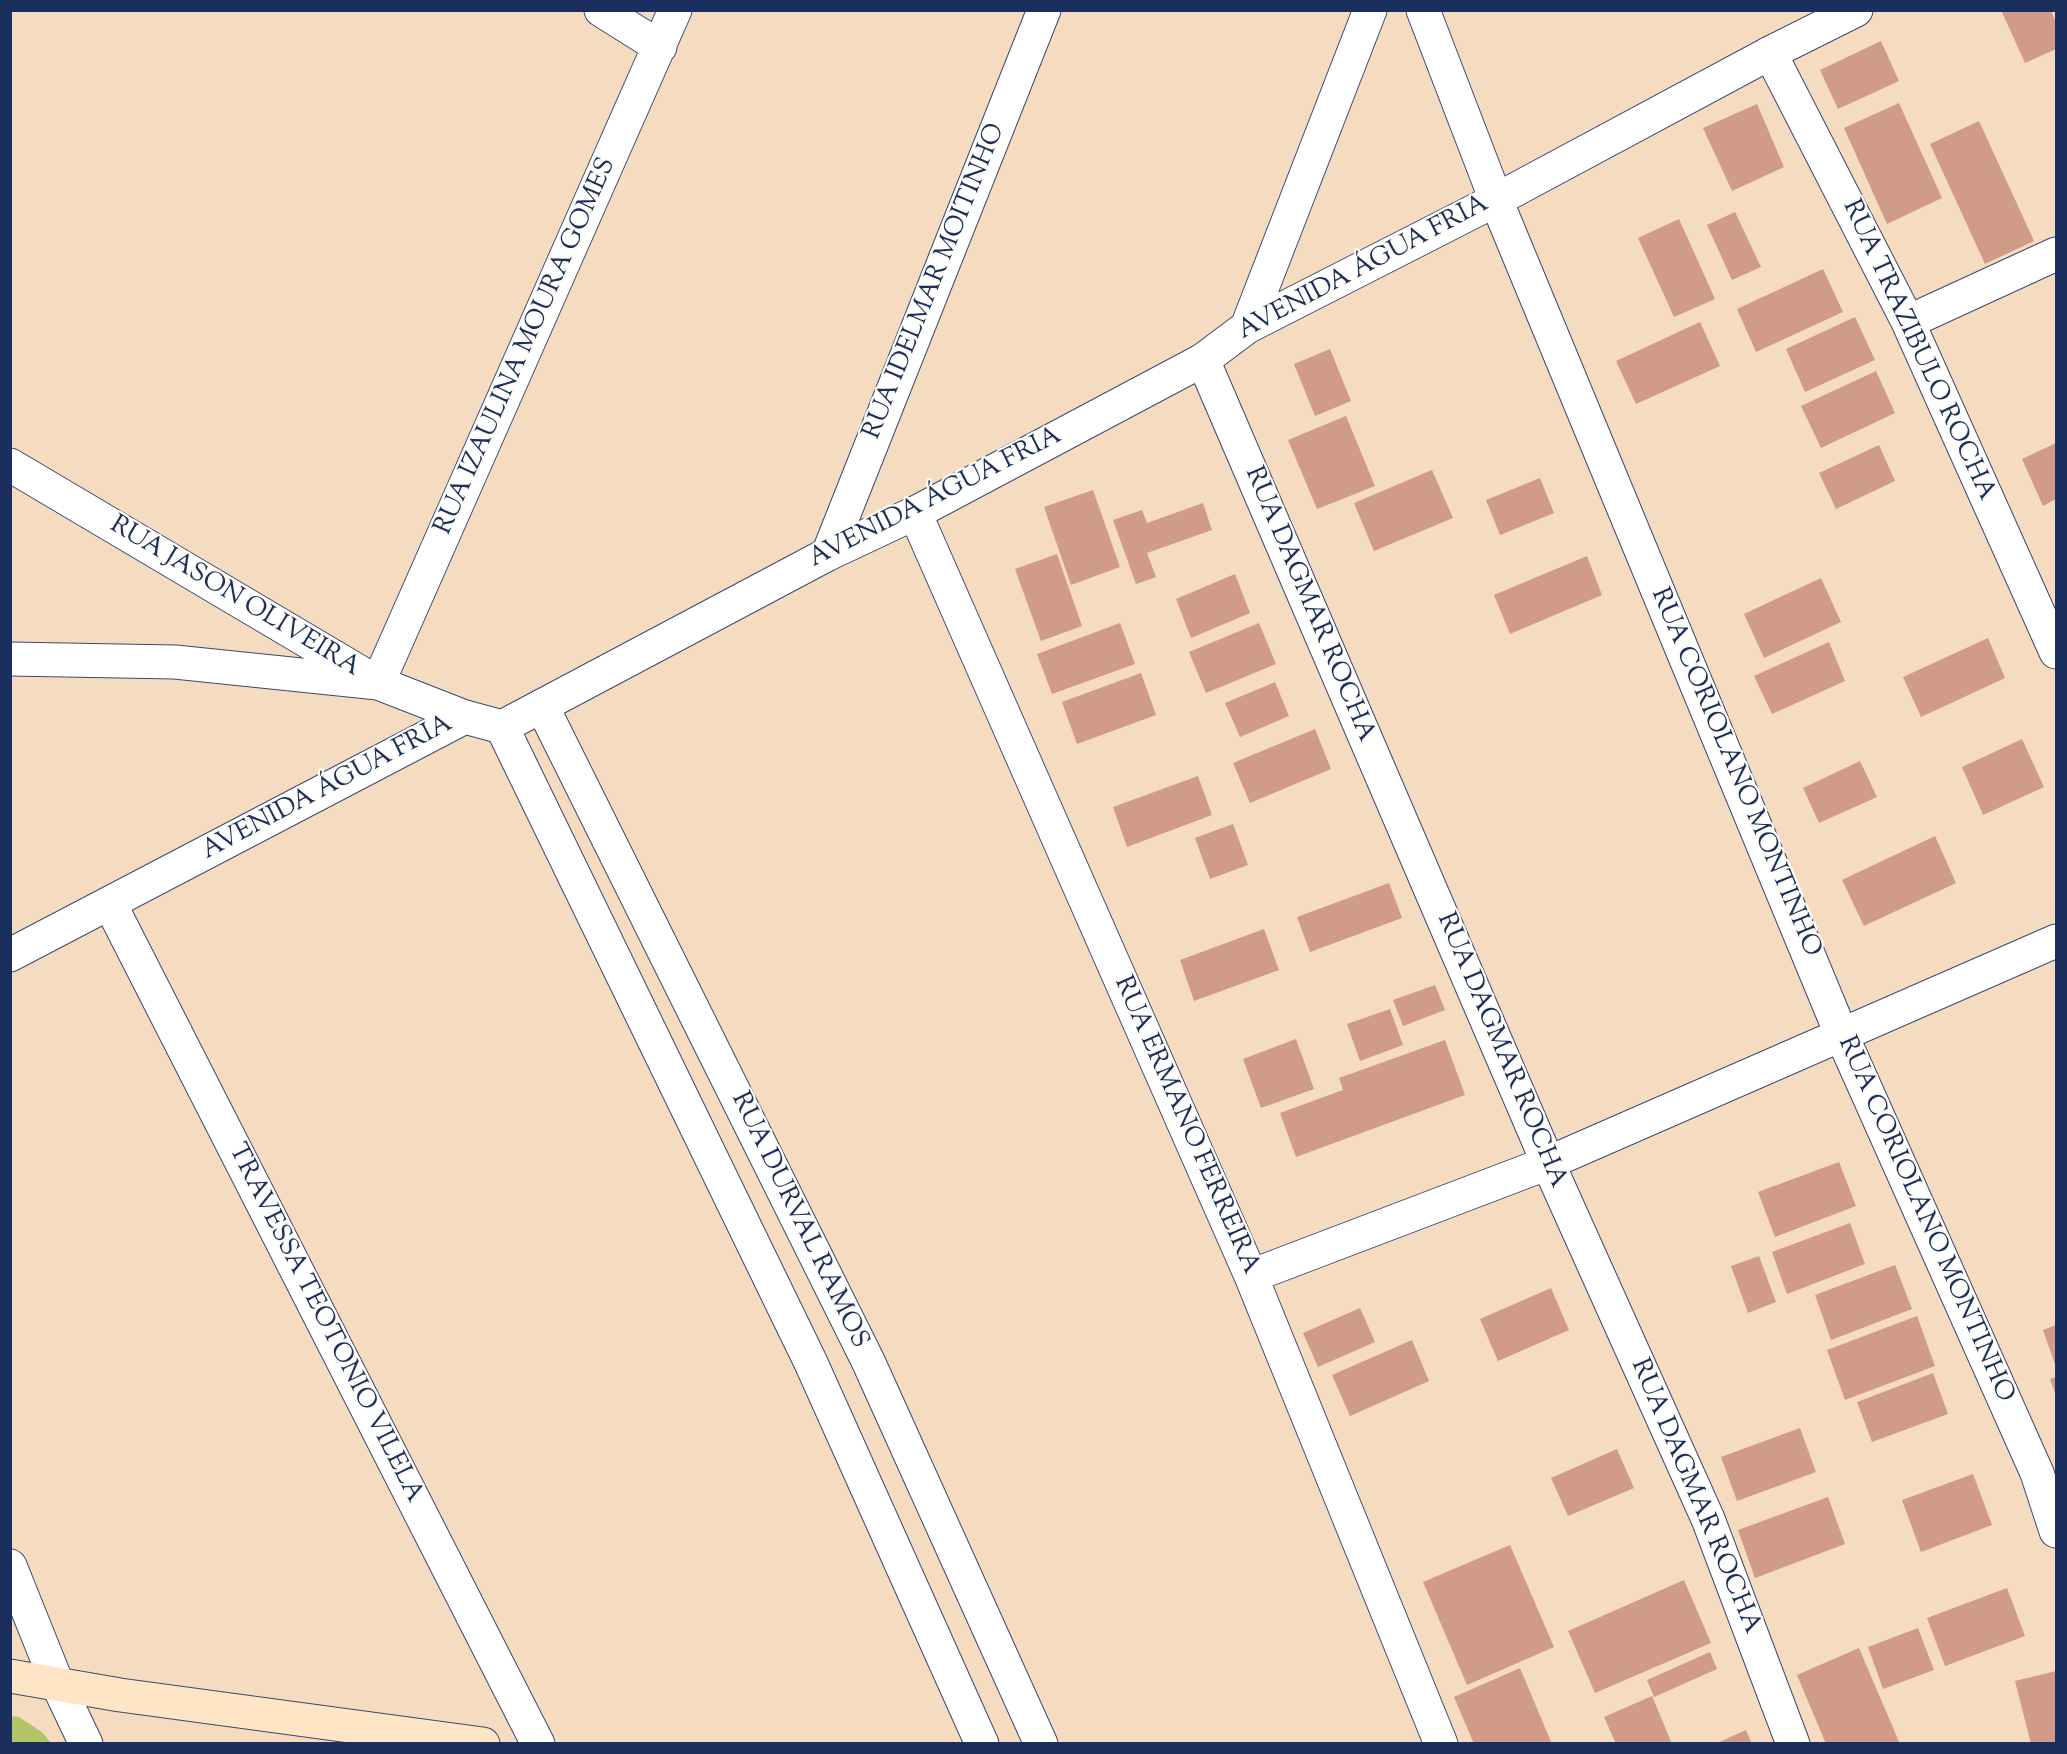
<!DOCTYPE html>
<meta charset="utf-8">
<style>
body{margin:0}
#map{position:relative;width:2067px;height:1754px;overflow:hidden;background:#f5dcc1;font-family:"Sorts Mill Goudy",serif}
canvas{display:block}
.frame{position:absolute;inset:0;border:12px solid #1b2f5e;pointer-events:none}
</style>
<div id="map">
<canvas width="2067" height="1754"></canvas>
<div class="frame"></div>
</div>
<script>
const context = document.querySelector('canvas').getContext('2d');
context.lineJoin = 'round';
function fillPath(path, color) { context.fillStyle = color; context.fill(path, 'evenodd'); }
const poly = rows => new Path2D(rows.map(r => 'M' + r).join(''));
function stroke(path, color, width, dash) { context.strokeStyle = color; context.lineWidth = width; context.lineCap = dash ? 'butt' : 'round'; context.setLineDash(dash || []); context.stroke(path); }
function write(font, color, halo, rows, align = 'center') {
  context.font = font + ' "Sorts Mill Goudy",serif'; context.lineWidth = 4.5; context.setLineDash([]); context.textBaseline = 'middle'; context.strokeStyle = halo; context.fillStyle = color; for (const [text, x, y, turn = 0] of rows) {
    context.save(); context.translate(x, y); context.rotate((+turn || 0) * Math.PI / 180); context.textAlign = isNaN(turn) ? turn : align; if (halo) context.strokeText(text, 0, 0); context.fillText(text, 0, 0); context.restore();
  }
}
const green = poly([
 [11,1716,19,1717,42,1732,51,1743,11,1743]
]);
const building = poly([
 [2001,10,2051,10,2056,23,2056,49,2025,63],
 [1881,41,1899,81,1838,109,1820,70],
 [1899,103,1942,198,1887,224,1844,128],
 [1757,104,1784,167,1732,191,1703,128],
 [1979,121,2034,241,1985,264,1930,144],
 [1735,212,1761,267,1732,280,1707,225],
 [1679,219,1715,299,1674,317,1638,238],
 [1823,269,1843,312,1756,352,1737,309],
 [1855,317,1875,360,1805,392,1786,349],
 [1700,322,1720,366,1636,404,1616,361],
 [1330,349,1351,401,1315,416,1294,364],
 [1876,371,1895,413,1821,448,1801,406],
 [1346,416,1375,486,1317,509,1288,440],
 [2056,443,2056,499,2043,506,2022,459],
 [1879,445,1895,481,1836,509,1819,473],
 [1432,470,1453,518,1374,551,1354,503],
 [1540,478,1554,513,1500,535,1486,500],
 [1093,490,1120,567,1071,585,1044,507],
 [1203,503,1212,530,1147,553,1156,577,1136,584,1113,520,1142,510,1147,523],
 [1057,554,1082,626,1041,641,1015,569],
 [1587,556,1602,595,1510,634,1494,595],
 [1235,574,1250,613,1191,638,1176,599],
 [1821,578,1841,622,1764,658,1744,614],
 [1120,623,1135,664,1052,694,1037,654],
 [1259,623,1276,664,1206,693,1189,652],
 [1988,638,2005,678,1921,717,1903,677],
 [1829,642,1845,681,1772,714,1754,676],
 [1141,673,1156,715,1077,744,1062,702],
 [1275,682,1289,716,1240,737,1225,703],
 [1315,729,1331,769,1250,803,1233,763],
 [2022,739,2044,787,1983,815,1962,767],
 [1860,761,1877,797,1819,823,1803,788],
 [1198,776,1212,815,1127,847,1113,807],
 [1233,824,1248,865,1210,879,1195,838],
 [1935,836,1956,883,1864,926,1842,880],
 [1389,883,1402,918,1310,952,1297,917],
 [1264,929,1279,970,1194,1001,1180,960],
 [1435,985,1445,1010,1403,1026,1393,1000],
 [1390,1009,1403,1045,1360,1061,1347,1024],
 [1296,1039,1314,1089,1261,1108,1243,1059],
 [1445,1040,1465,1095,1296,1157,1280,1113,1343,1090,1339,1078],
 [1839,1162,1856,1206,1775,1237,1758,1192],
 [1850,1223,1865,1264,1787,1294,1772,1252],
 [1759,1256,1776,1302,1748,1313,1731,1266],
 [1895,1265,1912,1309,1831,1340,1815,1295],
 [1551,1288,1569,1330,1498,1361,1480,1319],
 [1360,1308,1375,1342,1318,1367,1303,1333],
 [1917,1316,1935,1366,1845,1400,1827,1350],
 [2056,1325,2056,1367,2043,1330],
 [1412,1340,1429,1381,1350,1416,1332,1375],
 [1933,1373,1948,1414,1872,1442,1857,1402],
 [2056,1377,2056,1396,2050,1379],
 [1800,1428,1816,1472,1737,1501,1721,1457],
 [1617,1449,1634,1488,1568,1516,1551,1478],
 [1973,1474,1992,1525,1921,1552,1902,1500],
 [1828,1497,1845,1544,1755,1578,1738,1530],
 [1510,1545,1554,1647,1467,1685,1423,1582],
 [1684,1580,1711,1643,1595,1693,1568,1631],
 [2007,1588,2025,1636,1945,1666,1927,1618],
 [1918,1628,1934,1670,1883,1689,1868,1647],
 [1859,1648,1900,1744,1826,1744,1797,1675],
 [1710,1652,1717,1669,1654,1697,1647,1680],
 [1520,1668,1552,1744,1474,1744,1454,1697],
 [2056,1671,2056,1744,2031,1744,2015,1681],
 [1652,1696,1672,1744,1616,1744,1604,1717],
 [1746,1730,1752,1744,1715,1744]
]);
const minor = poly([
 [601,10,660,47],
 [1423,10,1496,200,1842,1036,2037,1473,2056,1531],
 [1770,53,1908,322,2056,652],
 [1908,322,2056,254],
 [1247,327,1370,10],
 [1203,360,1548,1163,1708,1519,1793,1744],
 [10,465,378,683,465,717],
 [915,513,1251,1276,1441,1744],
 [828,554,1044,10],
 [10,659,175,662,378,683,675,10],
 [542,706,868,1361,1041,1744],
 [502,727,811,1363,982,1744],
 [110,904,538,1744],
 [1251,1276,1548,1163,2056,941],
 [10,1566,57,1683]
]);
const tertiary = poly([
 [10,955,465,717,502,727,828,554,915,513,1203,360,1247,327,1496,200,1770,53,1856,10],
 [57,1683,86,1744]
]);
const secondary = poly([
 [10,1676,120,1695,483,1744]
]);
const streetNames = [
 ["AVENIDA ÁGUA FRIA",1364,269,-28],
 ["RUA IDELMAR MOITINHO",936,282,-68],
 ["RUA IZAULINA MOURA GOMES",527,347,-66],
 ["RUA TRAZIBULO ROCHA",1917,351,65],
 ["AVENIDA ÁGUA FRIA",936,499,-27],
 ["RUA JASON OLIVEIRA",234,598,31],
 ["RUA DAGMAR ROCHA",1308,605,67],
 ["RUA CORIOLANO MONTINHO",1734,773,67],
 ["AVENIDA ÁGUA FRIA",328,789,-28],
 ["RUA DAGMAR ROCHA",1500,1051,67],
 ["RUA ERMANO FERREIRA",1185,1126,66],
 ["RUA CORIOLANO MONTINHO",1924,1220,66],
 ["RUA DURVAL RAMOS",798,1221,64],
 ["TRAVESSA TEOTONIO VILELA",324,1324,63],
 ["RUA DAGMAR ROCHA",1694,1497,67]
];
fillPath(green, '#b4c568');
fillPath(building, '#d09b87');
stroke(minor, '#3c496d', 35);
stroke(tertiary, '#3c496d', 35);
stroke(secondary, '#3c496d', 35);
stroke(minor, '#fff', 33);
stroke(tertiary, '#fff', 33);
stroke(secondary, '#fee5c5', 33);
write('26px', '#1b2f5e', '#fdfcf7', streetNames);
</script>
